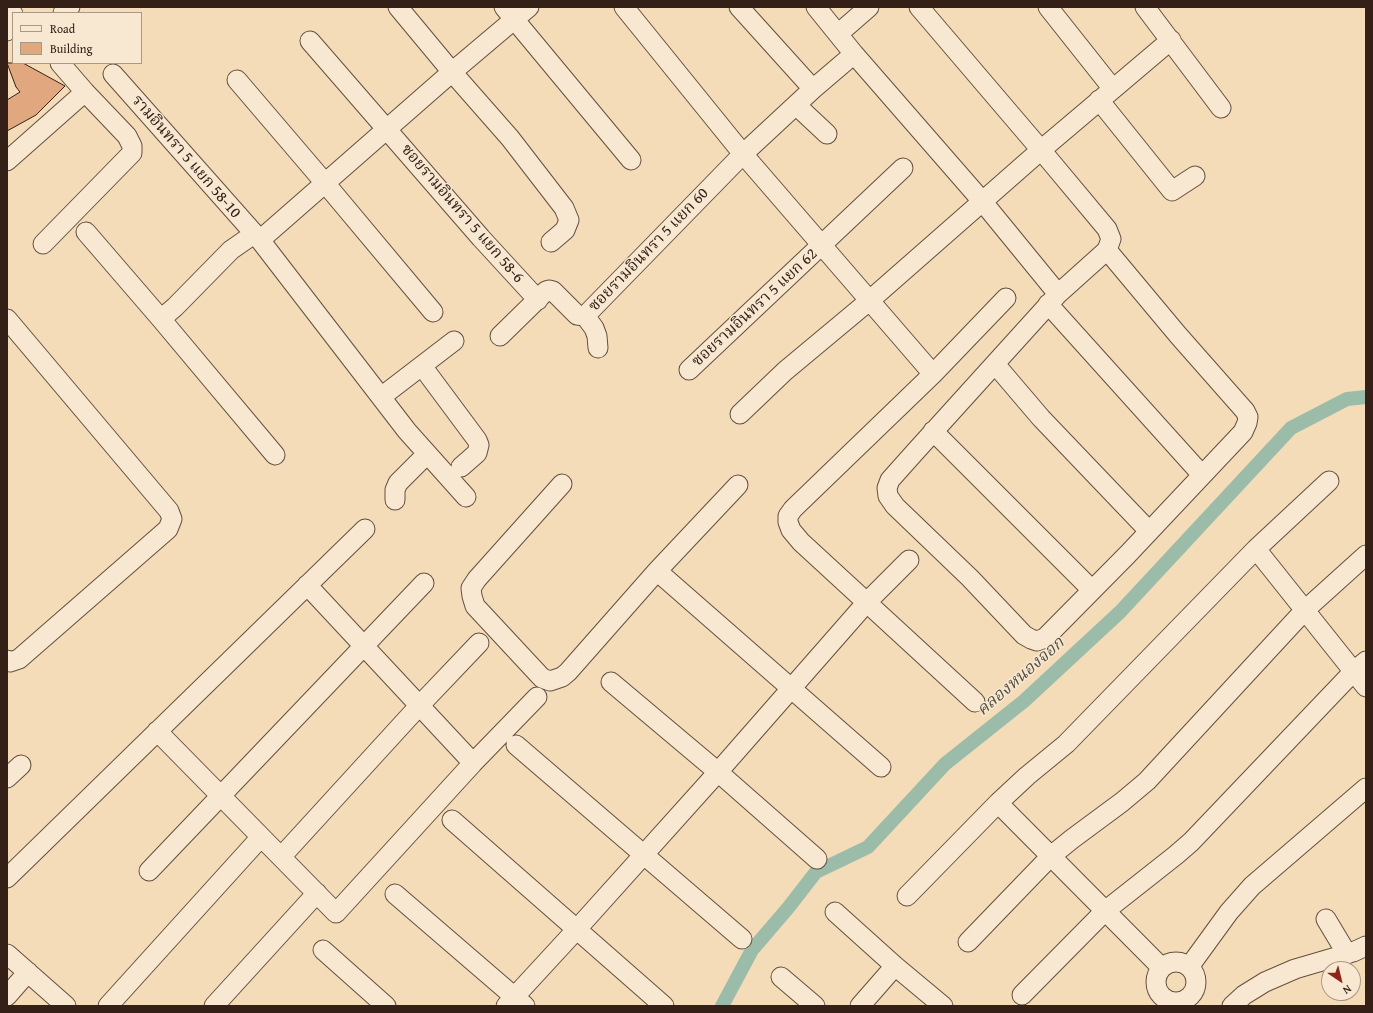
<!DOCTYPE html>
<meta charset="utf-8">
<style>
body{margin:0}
#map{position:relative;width:1373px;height:1013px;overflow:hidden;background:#f4dcb8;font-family:"Gentium Book Plus",serif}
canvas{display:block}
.frame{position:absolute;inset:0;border:8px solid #342017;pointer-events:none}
.legend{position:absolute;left:12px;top:12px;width:130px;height:52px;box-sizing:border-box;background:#f8e8d1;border:1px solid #aa9887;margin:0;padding:5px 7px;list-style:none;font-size:12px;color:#342017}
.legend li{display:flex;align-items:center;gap:8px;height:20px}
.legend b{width:20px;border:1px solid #aa9887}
.north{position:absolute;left:1321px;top:961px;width:40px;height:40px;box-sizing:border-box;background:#f8e8d1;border:1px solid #aa9887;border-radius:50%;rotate:145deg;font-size:11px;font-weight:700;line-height:16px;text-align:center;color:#342017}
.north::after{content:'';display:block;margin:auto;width:14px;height:18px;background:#8f2418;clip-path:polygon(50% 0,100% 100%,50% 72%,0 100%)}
</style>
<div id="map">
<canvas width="1373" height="1013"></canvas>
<div class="frame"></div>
<ul class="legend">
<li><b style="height:5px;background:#f8e8d1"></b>Road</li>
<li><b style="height:11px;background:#e1a77f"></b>Building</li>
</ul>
<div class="north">N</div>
</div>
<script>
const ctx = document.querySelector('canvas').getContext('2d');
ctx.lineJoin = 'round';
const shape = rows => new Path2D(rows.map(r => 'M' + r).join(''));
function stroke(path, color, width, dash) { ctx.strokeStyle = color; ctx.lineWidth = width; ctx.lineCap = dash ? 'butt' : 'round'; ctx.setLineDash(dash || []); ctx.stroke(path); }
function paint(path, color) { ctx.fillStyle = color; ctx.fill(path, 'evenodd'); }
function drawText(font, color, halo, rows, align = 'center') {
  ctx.font = font + ' "Gentium Book Plus","Noto Serif Thai",serif'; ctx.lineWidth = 3; ctx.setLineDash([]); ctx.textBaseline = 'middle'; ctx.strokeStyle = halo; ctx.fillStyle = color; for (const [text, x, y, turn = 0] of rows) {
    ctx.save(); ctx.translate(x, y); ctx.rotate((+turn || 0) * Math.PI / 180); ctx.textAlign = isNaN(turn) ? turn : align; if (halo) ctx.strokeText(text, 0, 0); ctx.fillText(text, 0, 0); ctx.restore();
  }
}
stroke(shape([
 [722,1006,752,950,788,908,816,872,868,847,945,764,1024,701,1120,612,1291,428,1347,399,1366,397]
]), '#9cbcaa', 14);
const building = shape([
 [7,63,23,63,65,86,36,115,7,131,7,100,20,92,16,87,7,63]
]);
paint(building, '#e1a77f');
stroke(building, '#342017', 1);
const minor = shape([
 [7,7,13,14],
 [398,7,452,72,510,138,564,208,569,220,565,230,551,242],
 [504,7,631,160],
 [624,7,743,154,933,374],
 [739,7,813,89],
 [816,7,854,54,982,201,1058,294,1107,250,1178,335,1245,411,1248,417,1247,423,1243,432,1128,554,1045,638,1037,641,1031,639,1024,635,970,578,895,506,888,496,887,488,890,480,915,452,1058,294],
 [919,7,1041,150,1107,229,1111,239,1107,250],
 [1048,7,1113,89],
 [1145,7,1221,108],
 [63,13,70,7],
 [7,31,13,26],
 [838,34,869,7],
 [310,41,481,238,538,300],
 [113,74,260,240,407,431,466,497],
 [237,80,325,183,433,312],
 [1099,100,1172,191,1195,176],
 [796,105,827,134],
 [7,161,85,92],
 [86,232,161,319,275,455],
 [260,240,452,72,529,7],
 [43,244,132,153,132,146,127,136,85,92,60,63],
 [1048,304,1202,475],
 [585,316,594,328,597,336,598,348],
 [7,319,169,511,172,519,168,529,19,659,10,662,7,660],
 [161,319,175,307,231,250,254,234],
 [500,336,546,291,549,290,553,291,577,315,585,316,743,154,813,89,854,54],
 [995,364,1041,418,1149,531],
 [422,366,477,440,479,445,477,453,461,467],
 [689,370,903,168],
 [381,397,454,341],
 [740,414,785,371,869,301,1041,150,1171,40],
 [933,431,1092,590],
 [562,484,477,579,471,588,472,596,475,606,542,678,550,681,562,677,568,672,657,571,738,485],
 [395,500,395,490,398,483,427,454],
 [1256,549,1366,687],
 [657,571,881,767],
 [307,585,473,763],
 [611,682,718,772,817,859],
 [975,702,801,542,791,530,788,522,788,516,793,509,933,374,1006,298],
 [157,731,336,913,473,763,537,697],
 [516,745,742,939],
 [7,778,21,765],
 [998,803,1156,962,1161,969],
 [452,820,664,1006],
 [281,857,419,706,479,643],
 [149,871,424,583],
 [7,878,365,529],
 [395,894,525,1006],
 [907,896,998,803,1027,776,1066,744,1256,549,1329,481],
 [835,912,895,966,943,1006],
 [1326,919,1347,954],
 [968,942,1051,856,1072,839,1122,802,1147,781,1305,610,1366,555],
 [323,950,386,1006],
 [7,954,66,1006],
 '1156 982a20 20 0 1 1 40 0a20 20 0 1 1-40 0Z',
 [1189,967,1229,912,1252,886,1366,788],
 [781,977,815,1006],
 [1022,995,1105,911,1176,855,1191,842,1354,671,1366,661],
 [7,996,28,972],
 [108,1006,261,837],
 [214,1006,317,893],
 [506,1006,577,929,718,772,867,602,909,560],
 [860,1006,895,966],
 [1232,1006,1244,995,1265,982,1295,969,1353,952,1366,946]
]);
stroke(minor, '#644f3f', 21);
stroke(minor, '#f8e8d1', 19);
drawText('16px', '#342017', '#f8e8d1', [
 ["รามอินทรา 5 แยก 58-10",186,157,49],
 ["ซอยรามอินทรา 5 แยก 58-6",462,214,49],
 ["ซอยรามอินทรา 5 แยก 60",649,250,-46],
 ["ซอยรามอินทรา 5 แยก 62",755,308,-43]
]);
drawText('italic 17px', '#534f43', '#f8e8d1', [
 ["คลองหนองจอก",1021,677,-41]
]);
</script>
